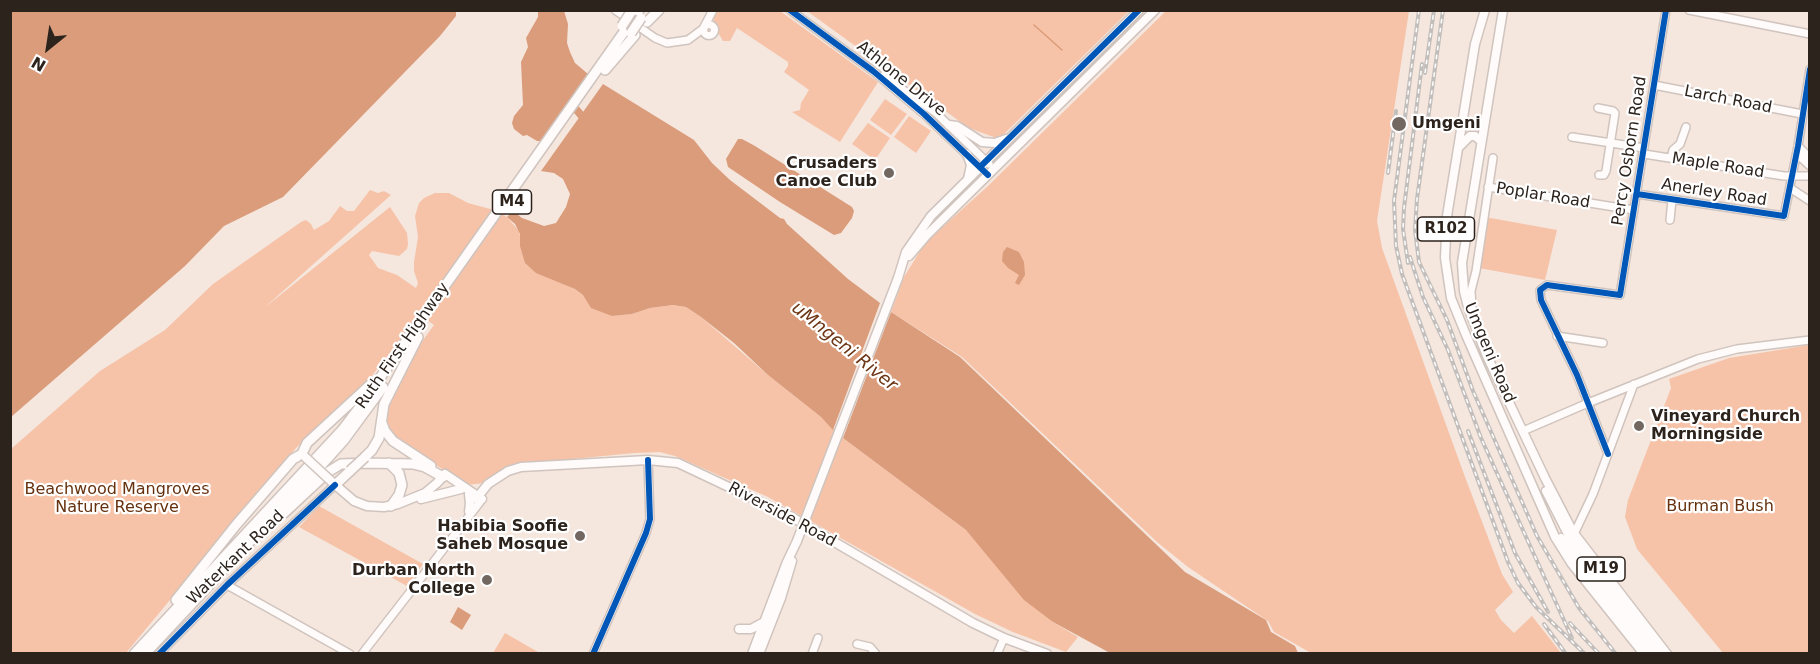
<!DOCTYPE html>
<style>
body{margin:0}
#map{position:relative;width:1820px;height:664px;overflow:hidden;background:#f5e6de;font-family:"DejaVu Sans",sans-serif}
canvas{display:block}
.frame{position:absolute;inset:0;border:12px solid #2d231d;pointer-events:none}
.north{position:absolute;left:18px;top:18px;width:60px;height:60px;-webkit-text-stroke:4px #fff;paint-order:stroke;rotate:210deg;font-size:16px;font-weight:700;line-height:24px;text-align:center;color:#2d231d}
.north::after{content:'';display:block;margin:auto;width:21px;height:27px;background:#2d231d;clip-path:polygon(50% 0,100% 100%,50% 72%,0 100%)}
</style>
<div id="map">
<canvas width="1820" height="664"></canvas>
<div class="frame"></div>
<div class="north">N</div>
</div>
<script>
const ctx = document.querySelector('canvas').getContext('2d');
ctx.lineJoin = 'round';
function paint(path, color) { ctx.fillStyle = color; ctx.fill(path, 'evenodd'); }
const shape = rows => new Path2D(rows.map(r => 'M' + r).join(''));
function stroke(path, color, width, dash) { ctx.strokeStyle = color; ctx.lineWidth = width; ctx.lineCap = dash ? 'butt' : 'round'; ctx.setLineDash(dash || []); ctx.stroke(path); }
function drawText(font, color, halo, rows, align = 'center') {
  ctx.font = font + ' "DejaVu Sans",sans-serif'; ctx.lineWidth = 4.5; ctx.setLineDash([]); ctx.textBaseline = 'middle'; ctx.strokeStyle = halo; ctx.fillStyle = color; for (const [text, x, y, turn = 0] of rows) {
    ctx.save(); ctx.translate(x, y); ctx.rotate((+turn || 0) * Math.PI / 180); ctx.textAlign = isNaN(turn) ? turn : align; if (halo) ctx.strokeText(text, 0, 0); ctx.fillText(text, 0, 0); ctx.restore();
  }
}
paint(shape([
 [718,11,780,11,878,82,840,142,792,112,800,110,801,103,809,90,784,72,788,66,788,62,737,28,730,41,723,41,714,26,714,18],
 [807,11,1129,11,999,139,969,128],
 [1166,11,1409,11,1377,221,1382,248,1465,477,1502,574,1513,592,1495,610,1501,620,1514,633,1532,616,1561,653,1311,653,1274,632,1268,621,1188,567,1157,542,962,357,891,312,904,277,925,243,988,186],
 [885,99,907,114,891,135,870,120],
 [909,116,931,131,916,153,894,137],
 [868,123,890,138,875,160,852,144],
 [370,190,378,193,384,191,391,195,264,308,390,207,407,233,408,244,407,249,399,256,372,251,369,255,378,268,397,275,416,288,418,283,414,271,414,262,418,237,415,216,419,203,424,198,435,193,449,193,468,203,494,210,507,217,519,231,525,263,575,289,612,316,632,314,650,308,673,305,686,307,701,317,768,375,821,417,843,438,966,530,1053,622,1078,637,1066,652,1013,632,975,614,768,497,675,456,660,452,634,453,522,464,485,483,466,485,393,436,386,420,387,409,421,343,434,325,420,315,367,382,296,448,126,653,11,654,11,449,100,371,165,330,213,284,301,222,306,220,311,224,314,230,329,221,340,206,347,211,354,211],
 [1485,217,1557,230,1545,280,1479,268],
 [1809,345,1809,653,1723,653,1637,549,1625,517,1628,500,1671,388,1669,379,1729,358],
 [319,506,423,564,407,586,299,527],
 [505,633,538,652,537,653,493,653]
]), '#f6c3a8');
paint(shape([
 [11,10,456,10,456,16,440,36,283,197,224,226,185,266,11,417],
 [538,11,564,11,568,24,567,43,570,52,575,63,588,74,541,141,537,141,527,135,523,136,514,129,512,123,514,116,523,105,521,62,528,47,526,38,538,17],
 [603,84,694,140,712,163,730,180,780,218,784,219,787,224,848,279,880,303,833,430,821,417,768,375,734,343,701,317,686,307,673,305,650,308,632,314,612,316,591,308,583,295,575,289,536,273,525,263,520,246,520,234,515,224,507,217,513,211,522,218,544,226,556,223,566,207,570,194,563,179,554,173,541,171],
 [738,139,742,139,755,146,852,207,854,211,852,218,841,233,834,235,780,202,728,167,726,159],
 [1007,247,1019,252,1024,262,1025,275,1019,285,1015,283,1019,275,1008,268,1002,261,1003,252],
 [891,312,960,357,1185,572,1266,620,1271,632,1295,646,1298,653,1110,653,1053,622,1024,600,966,530,843,438],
 [458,607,471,615,462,630,450,622]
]), '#da9c7a');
stroke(shape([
 [1034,25,1062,50]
]), '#da9c7a', 1.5);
stroke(shape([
 [568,100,587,122]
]), '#da9c7a', 8);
const minor = shape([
 [615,10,655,38,667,43,688,40,704,28],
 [790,10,873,71,924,114,988,175],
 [1689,10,1810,34],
 '703.5 30a5.5 5.5 0 1 1 11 0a5.5 5.5 0 1 1-11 0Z',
 [704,27,713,10],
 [883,76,935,112,989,164],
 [1654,85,1802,114],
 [1598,108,1613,111,1615,113,1606,171,1604,175,1599,175],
 [1572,137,1644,148],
 [1798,146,1810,158],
 [1644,154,1784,176,1810,176],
 [1797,154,1810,166],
 [1671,158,1673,150,1680,144,1686,127],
 [1488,187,1634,210],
 [1790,188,1810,201],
 [1637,194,1784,216,1798,146,1810,69],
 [1670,220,1672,200],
 [1472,307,1471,291,1476,271,1493,158],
 [1557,336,1603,343],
 [1523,431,1588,403,1698,359,1737,349,1810,340],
 [1608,454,1577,375,1541,300,1540,290,1547,285,1620,295,1666,10],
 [1574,534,1593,494,1634,384],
 [227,585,350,654],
 [857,644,870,647,876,654],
 [159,654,227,585,335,485],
 [362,654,480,502],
 [593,654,646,533,650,519,648,460],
 [812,654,818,638],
 [997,654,1004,638]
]);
const major = shape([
 [1485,10,1475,44,1447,216,1445,258,1451,298,1466,335,1555,537,1572,564,1644,654],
 [1503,10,1462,263,1464,291,1468,307,1487,356,1545,478,1573,532,1667,654],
 [949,125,957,126,982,142,995,143,1006,139],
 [1459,147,1470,136,1475,136,1481,141],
 [967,154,971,165,968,179],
 [909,256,927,235,1155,10],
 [898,278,906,252,931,216,1139,10],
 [332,482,354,501,367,506,384,507,398,504,425,493,437,483,445,474,482,499],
 [1546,491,1573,544,1659,654],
 [469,494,470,504,469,511],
 [421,499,461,489],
 [476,499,488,484,508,471,521,467,648,460,678,463,790,516,973,623,1004,638,1047,654],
 [1561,538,1591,579,1652,654],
 [739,629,751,629,764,622],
 [752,654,787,562,797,541],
 [759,654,781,598,792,561]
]);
const highway = shape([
 [637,14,639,10],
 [647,22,659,10],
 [605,70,635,35],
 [382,423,385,431,393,441,431,466],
 [365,457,372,450,379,438,384,404,418,337],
 [389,463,399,473,402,485,399,495,391,506],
 [335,485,350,471],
 [284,513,328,472,341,464,366,463,413,464,425,467,443,477],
 [176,600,236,525,293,459,302,454,307,443,371,384],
 [134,654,343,429,356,412,626,29],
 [145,654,328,458,344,440,383,387]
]);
stroke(minor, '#d0c4be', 10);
stroke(major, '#d0c4be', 11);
stroke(highway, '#d0c4be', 12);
stroke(minor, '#fefbfa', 7);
stroke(major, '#fefbfa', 8);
stroke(highway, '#fefbfa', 9);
const rail = shape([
 [1419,10,1394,201,1396,246,1402,274,1508,562,1518,583,1536,607,1585,654],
 [1443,10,1417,199,1415,230,1419,262,1447,320,1473,391,1537,536,1579,608,1616,654],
 [1425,73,1434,10],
 [1388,173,1396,111],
 [1410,257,1423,297,1448,350,1481,438,1572,638],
 [1408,263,1403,229,1404,208,1422,64],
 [1468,431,1515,553,1548,612],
 [1570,623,1599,654],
 [1544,624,1566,654]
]);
stroke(rail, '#c2bebc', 4);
stroke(rail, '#fff', 1.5, [4.5]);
const majorBridge = shape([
 [304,456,331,481],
 [797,541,898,278]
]);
const highwayBridge = shape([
 [622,26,631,12],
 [631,33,641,18],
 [350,471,365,457]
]);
stroke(majorBridge, '#d0c4be', 11, []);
stroke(highwayBridge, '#d0c4be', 12, []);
stroke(majorBridge, '#fefbfa', 8);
stroke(highwayBridge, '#fefbfa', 9);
stroke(shape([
 [790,10,873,71,924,114,988,175],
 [980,167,1139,10],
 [1637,194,1784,216,1798,146,1810,69],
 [1608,454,1577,375,1541,300,1540,290,1547,285,1620,295,1666,10],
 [159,654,227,585,335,485],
 [593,654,646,533,650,519,648,460]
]), '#0057b8', 6);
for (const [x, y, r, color] of [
 [1399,124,8,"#736761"],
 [889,173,6,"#736761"],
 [1639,426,6,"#736761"],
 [580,536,6,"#736761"],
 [487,580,6,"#736761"]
]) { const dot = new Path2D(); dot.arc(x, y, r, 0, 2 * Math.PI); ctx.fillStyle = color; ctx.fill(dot); stroke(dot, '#fff', 2); }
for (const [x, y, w] of [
 [512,202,39],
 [1446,229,57],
 [1601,569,48]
]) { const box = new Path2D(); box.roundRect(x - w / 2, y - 12, w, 24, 4.5); ctx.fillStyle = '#fff'; ctx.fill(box); stroke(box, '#2d231d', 1.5); }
drawText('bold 15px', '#2d231d', null, [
 ["M4",512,202],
 ["R102",1446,229],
 ["M19",1601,569]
]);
drawText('16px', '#2d231d', '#fff', [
 ["Athlone Drive",901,79,39],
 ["Larch Road",1728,100,11],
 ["Percy Osborn Road",1630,151,-81],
 ["Maple Road",1718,166,9],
 ["Anerley Road",1714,193,9],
 ["Poplar Road",1543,196,9],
 ["Ruth First Highway",403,346,-55],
 ["Umgeni Road",1489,353,67],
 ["Riverside Road",782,515,28],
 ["Waterkant Road",236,558,-44]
]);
drawText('bold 16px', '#2d231d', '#fff', [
 ["Umgeni",1412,124,"left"],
 ["Crusaders",877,164],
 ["Canoe Club",877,182],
 ["Vineyard Church",1651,417,"left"],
 ["Morningside",1651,435,"left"],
 ["Habibia Soofie",568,527],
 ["Saheb Mosque",568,545],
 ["Durban North",475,571],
 ["College",475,589]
], 'right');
drawText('16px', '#66310e', '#fff', [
 ["Beachwood Mangroves",117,490],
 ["Nature Reserve",117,508],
 ["Burman Bush",1720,507]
]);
drawText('italic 18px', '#6d3615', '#fff', [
 ["uMngeni River",844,347,39]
]);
</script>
